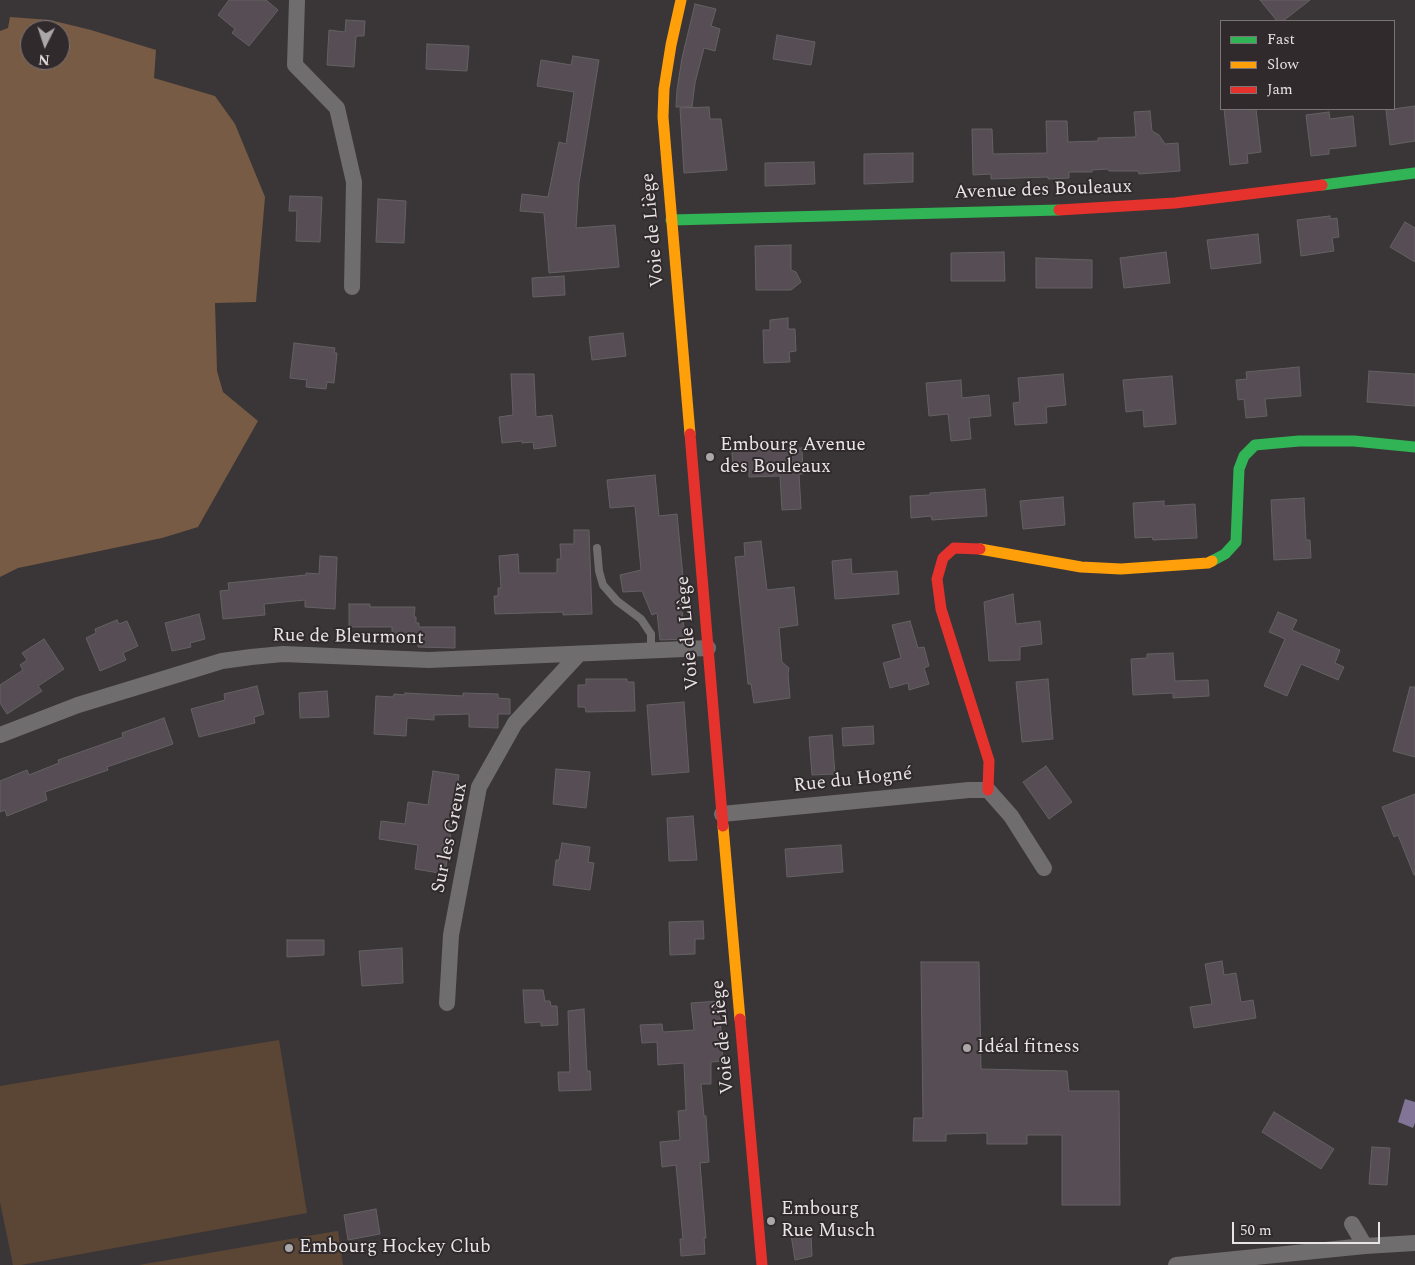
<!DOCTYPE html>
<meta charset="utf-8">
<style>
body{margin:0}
#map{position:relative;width:1415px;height:1265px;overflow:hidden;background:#3a3637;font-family:Spectral,serif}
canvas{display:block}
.legend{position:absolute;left:1220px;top:20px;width:175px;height:90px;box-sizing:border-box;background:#312a2c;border:1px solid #7a7476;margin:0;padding:6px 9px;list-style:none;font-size:15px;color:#e8e3e4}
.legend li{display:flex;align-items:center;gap:10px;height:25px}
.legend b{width:25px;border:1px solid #7a7476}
.north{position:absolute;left:20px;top:20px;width:50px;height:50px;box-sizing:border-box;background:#312a2c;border:1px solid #7a7476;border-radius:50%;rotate:184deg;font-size:14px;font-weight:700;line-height:20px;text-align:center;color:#e8e3e4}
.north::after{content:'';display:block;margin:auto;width:18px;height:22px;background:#aba6a7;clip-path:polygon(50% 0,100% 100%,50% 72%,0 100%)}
.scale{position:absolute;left:1232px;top:1222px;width:148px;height:22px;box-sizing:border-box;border:2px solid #e8e3e4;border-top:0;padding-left:6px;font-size:15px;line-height:18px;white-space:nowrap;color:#e8e3e4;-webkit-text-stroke:4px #312a2c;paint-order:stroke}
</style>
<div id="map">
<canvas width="1415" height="1265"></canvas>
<ul class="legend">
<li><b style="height:6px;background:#30b455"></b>Fast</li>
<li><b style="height:6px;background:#ff9f0a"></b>Slow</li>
<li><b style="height:6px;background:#e5322d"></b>Jam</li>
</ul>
<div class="north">N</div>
<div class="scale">50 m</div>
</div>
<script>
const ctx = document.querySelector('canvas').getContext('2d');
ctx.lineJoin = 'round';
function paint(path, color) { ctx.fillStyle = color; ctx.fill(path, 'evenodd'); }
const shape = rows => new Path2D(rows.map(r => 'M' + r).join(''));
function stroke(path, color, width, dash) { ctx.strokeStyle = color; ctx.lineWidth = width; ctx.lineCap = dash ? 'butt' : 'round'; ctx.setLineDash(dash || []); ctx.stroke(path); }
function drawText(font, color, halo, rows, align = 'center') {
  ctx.font = font + ' Spectral,serif'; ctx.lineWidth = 4; ctx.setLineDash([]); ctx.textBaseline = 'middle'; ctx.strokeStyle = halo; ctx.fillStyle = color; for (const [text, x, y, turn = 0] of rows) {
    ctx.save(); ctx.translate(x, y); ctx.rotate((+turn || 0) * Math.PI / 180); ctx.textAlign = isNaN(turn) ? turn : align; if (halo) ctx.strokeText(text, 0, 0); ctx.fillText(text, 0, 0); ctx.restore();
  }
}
paint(shape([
 [279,1040,307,1213,21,1265,13,1265,0,1202,0,1086],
 [338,1231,343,1265,139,1265,337,1231]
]), '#5b4635');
paint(shape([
 [10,17,50,20,91,30,156,50,154,78,215,96,235,124,265,197,256,302,215,303,217,371,223,392,258,421,198,527,162,538,18,568,0,577,0,31,8,28],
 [30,30,60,30,60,60,30,60]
]), '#775b44');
paint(shape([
 [1405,1099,1415,1102,1415,1123,1413,1128,1398,1122]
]), '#817496');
const building = shape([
 [229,0,266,0,278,10,249,46,232,33,235,29,218,15,229,0],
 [1260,0,1310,0,1283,21,1277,21,1260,0],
 [695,4,716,9,711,26,720,29,715,51,704,48,695,83,692,107,676,107,677,90,682,58,695,4],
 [346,20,365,21,364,36,356,36,354,67,327,65,329,30,345,32,346,20],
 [777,35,815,42,811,65,773,59,777,35],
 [427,44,469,46,467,71,426,69,427,44],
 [573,56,599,60,579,183,576,228,615,225,619,267,549,273,544,213,520,211,522,194,548,197,559,142,566,144,574,92,537,86,541,60,571,65,573,56],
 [1415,106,1415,141,1390,145,1386,110,1415,106],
 [709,107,710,119,721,119,727,170,684,173,680,108,709,107],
 [1224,109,1256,109,1261,152,1247,154,1248,163,1230,165,1224,109],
 [1150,111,1152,131,1159,135,1165,144,1178,143,1180,171,1139,174,1138,171,1109,171,1108,169,1092,170,1092,172,1069,172,1069,178,1048,179,1048,177,991,179,991,174,973,175,972,129,992,129,993,154,1047,153,1046,121,1067,121,1068,142,1098,141,1098,138,1136,137,1134,112,1150,111],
 [1329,112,1330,119,1353,116,1356,146,1329,149,1329,154,1311,156,1306,115,1329,112],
 [913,153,913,182,864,184,864,154,913,153],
 [814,162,815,184,765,186,765,163,814,162],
 [290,196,322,197,320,242,296,241,297,211,289,211,290,196],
 [378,199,406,201,404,243,376,242,378,199],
 [1330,216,1330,219,1337,218,1339,237,1332,238,1334,251,1301,256,1297,220,1330,216],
 [1405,222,1415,228,1415,262,1390,247,1405,222],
 [1258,234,1261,263,1211,269,1207,240,1258,234],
 [791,245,791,270,796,272,801,282,791,290,756,290,755,246,791,245],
 [1004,252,1005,281,951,281,951,253,1004,252],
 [1166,252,1170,283,1124,288,1120,258,1166,252],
 [1036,258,1092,260,1092,288,1036,288,1036,258],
 [564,276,565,295,533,297,532,278,564,276],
 [788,318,788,329,795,329,796,351,789,352,790,362,764,363,763,330,770,330,770,320,788,318],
 [623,333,626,356,592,360,589,337,623,333],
 [294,343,335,348,334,353,337,353,334,383,327,382,326,389,306,387,307,380,290,378,294,343],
 [1299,367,1301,396,1265,399,1267,416,1246,418,1244,399,1238,400,1236,380,1247,379,1246,372,1299,367],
 [1369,371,1415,374,1415,406,1367,402,1369,371],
 [511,374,534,374,536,417,552,415,556,446,534,449,533,442,522,443,522,441,502,443,499,417,513,415,511,374],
 [1063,374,1066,405,1046,407,1047,423,1015,425,1013,403,1020,402,1018,378,1063,374],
 [1172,376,1176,424,1144,427,1143,410,1126,412,1123,380,1172,376],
 [961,380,962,398,989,395,991,416,969,418,971,439,951,441,948,414,929,416,926,383,961,380],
 [802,448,803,474,799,474,801,509,782,510,780,476,749,477,749,469,733,470,732,451,802,448],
 [655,475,659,516,677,514,686,609,682,610,685,639,660,640,657,613,652,615,642,591,623,592,620,575,641,570,635,506,610,508,607,480,655,475],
 [985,489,987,516,932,520,931,516,911,518,910,496,930,495,930,493,985,489],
 [1063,497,1065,525,1023,529,1020,501,1063,497],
 [1304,498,1306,540,1310,540,1311,558,1274,560,1271,500,1304,498],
 [1164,501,1164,506,1195,504,1197,538,1153,540,1152,537,1135,538,1133,503,1164,501],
 [574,530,589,530,592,614,563,615,563,612,495,614,494,596,498,596,498,588,501,588,499,556,518,554,519,573,557,573,557,559,561,559,560,544,574,544,574,530],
 [761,541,767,590,794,587,798,625,779,628,782,662,789,668,788,674,790,698,754,703,751,684,748,684,735,557,745,556,744,543,761,541],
 [320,556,337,557,335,609,305,607,305,600,264,604,265,615,223,619,220,591,229,590,228,583,306,575,306,573,319,574,320,556],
 [851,559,852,574,897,571,899,594,835,599,832,561,851,559],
 [1013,594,1016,624,1040,621,1042,644,1020,647,1020,660,989,661,984,602,1013,594],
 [349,604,370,604,370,607,415,607,414,617,416,617,416,623,419,623,419,627,455,627,455,648,418,647,418,642,392,642,392,627,349,627,349,604],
 [1278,612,1297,620,1292,630,1340,650,1335,663,1344,667,1338,680,1301,664,1287,696,1264,686,1285,639,1269,632,1278,612],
 [199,614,205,639,190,643,191,647,172,651,165,623,199,614],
 [117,620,119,624,127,621,138,646,123,653,126,660,100,671,86,638,96,633,95,629,117,620],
 [910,621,918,648,924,647,929,666,924,668,929,684,909,690,908,683,890,688,883,663,901,658,892,625,910,621],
 [44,639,64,669,38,686,42,691,7,714,0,703,0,685,23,670,20,665,27,660,22,653,44,639],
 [1173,653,1175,681,1208,680,1209,696,1173,698,1173,693,1133,695,1131,659,1147,658,1147,654,1173,653],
 [586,679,627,679,627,682,634,682,635,711,586,712,585,707,578,707,578,685,586,685,586,679],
 [1048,679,1053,739,1022,742,1016,682,1048,679],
 [257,686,264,714,254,717,255,723,199,737,191,709,225,700,224,694,257,686],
 [1410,687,1415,687,1415,757,1393,751,1410,687],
 [327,691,329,717,300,718,299,693,327,691],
 [405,693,463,696,463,693,498,694,498,698,510,699,510,714,498,714,498,728,469,727,469,714,434,715,434,720,407,718,406,736,374,734,376,696,393,697,394,694,405,695,405,693],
 [684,702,689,772,652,775,647,705,684,702],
 [164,718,173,744,107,767,108,770,45,792,47,800,7,816,5,810,0,812,0,781,27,770,29,775,59,763,58,760,123,737,122,733,164,718],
 [873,726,874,744,843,746,842,728,873,726],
 [832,735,835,774,812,775,809,737,832,735],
 [1046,766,1072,802,1049,819,1023,782,1046,766],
 [556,769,590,772,586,808,553,804,556,769],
 [433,771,459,775,445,874,415,869,418,845,379,839,381,821,405,824,408,802,428,805,433,771],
 [1415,794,1415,875,1414,875,1398,835,1394,837,1382,807,1415,794],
 [693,816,697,860,669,861,667,818,693,816],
 [562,843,590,847,588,862,594,863,590,890,553,885,556,860,559,860,562,843],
 [841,845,843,872,787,877,785,849,841,845],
 [703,921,704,939,695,939,695,954,670,955,669,922,703,921],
 [287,940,324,940,324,955,287,957,287,940],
 [402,948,403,983,362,986,359,951,402,948],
 [1222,961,1224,975,1236,973,1241,1002,1253,1000,1256,1018,1194,1028,1190,1007,1212,1004,1205,964,1222,961],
 [921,962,979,962,981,1069,1067,1071,1069,1091,1119,1091,1120,1205,1062,1205,1062,1135,1027,1135,1027,1144,987,1144,987,1133,946,1134,946,1141,913,1141,914,1118,923,1118,921,962],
 [523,990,543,990,545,1001,550,1001,551,1006,557,1006,558,1025,541,1026,541,1022,525,1023,523,990],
 [719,1001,723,1061,711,1062,711,1084,701,1084,704,1116,706,1116,709,1162,700,1163,706,1238,704,1238,705,1254,681,1256,680,1239,683,1239,676,1165,662,1167,660,1142,680,1140,678,1111,686,1110,684,1063,658,1065,657,1042,642,1043,640,1025,662,1024,663,1032,694,1030,691,1003,719,1001],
 [584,1009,587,1071,590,1071,591,1090,559,1091,558,1072,570,1072,568,1011,584,1009],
 [1274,1112,1334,1149,1321,1169,1262,1132,1274,1112],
 [1372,1147,1390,1148,1387,1185,1369,1184,1372,1147],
 [376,1209,380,1234,348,1240,344,1215,376,1209],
 [811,1234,812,1256,795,1260,791,1235,811,1234]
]);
paint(building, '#564e54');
stroke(building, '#646162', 1);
stroke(shape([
 [597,548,599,571,603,585,617,601,641,619,651,634,651,650]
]), '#706d6e', 8);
stroke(shape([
 [297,0,295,65,337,108,354,182,352,287],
 [0,735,78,705,222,661,251,657,283,654,429,660,708,648],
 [722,814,969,790,988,790,1011,816,1044,868],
 [447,1003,451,935,479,787,515,723,579,654],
 [1352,1224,1365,1246],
 [1176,1265,1365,1246,1415,1243]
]), '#706d6e', 16);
stroke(shape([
 [1322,185,1415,173],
 [671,220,1059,210],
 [1212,561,1225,554,1236,542,1239,469,1244,456,1255,445,1299,441,1354,441,1415,447]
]), '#30b455', 11);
stroke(shape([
 [681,0,671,45,664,89,663,117,690,434],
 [980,549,1081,567,1121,569,1208,563,1212,561],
 [723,826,740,1019]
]), '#ff9f0a', 11);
stroke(shape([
 [1059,210,1175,203,1322,185],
 [690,434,723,826],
 [980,549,954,548,943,558,937,579,941,609,989,761,988,790],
 [740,1019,762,1265]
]), '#e5322d', 11);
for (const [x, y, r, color] of [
 [710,457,5,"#aba6a7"],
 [967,1048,5,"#aba6a7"],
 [771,1221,5,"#aba6a7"],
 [289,1248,5,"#aba6a7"]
]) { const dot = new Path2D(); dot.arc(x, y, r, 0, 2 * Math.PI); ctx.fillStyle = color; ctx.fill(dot); stroke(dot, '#312a2c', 2); }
drawText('19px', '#e8e3e4', '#312a2c', [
 ["Avenue des Bouleaux",1043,191,-2],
 ["Voie de Liège",654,230,-95],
 ["Voie de Liège",689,633,-95],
 ["Rue de Bleurmont",348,638,1],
 ["Rue du Hogné",853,781,-6],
 ["Sur les Greux",451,838,-78],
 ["Voie de Liège",724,1037,-95]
]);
drawText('19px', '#e8e3e4', '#312a2c', [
 ["Embourg Avenue",720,446],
 ["des Bouleaux",720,468],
 ["Idéal fitness",977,1048],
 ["Embourg",781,1210],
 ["Rue Musch",781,1232],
 ["Embourg Hockey Club",299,1248]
], 'left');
</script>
